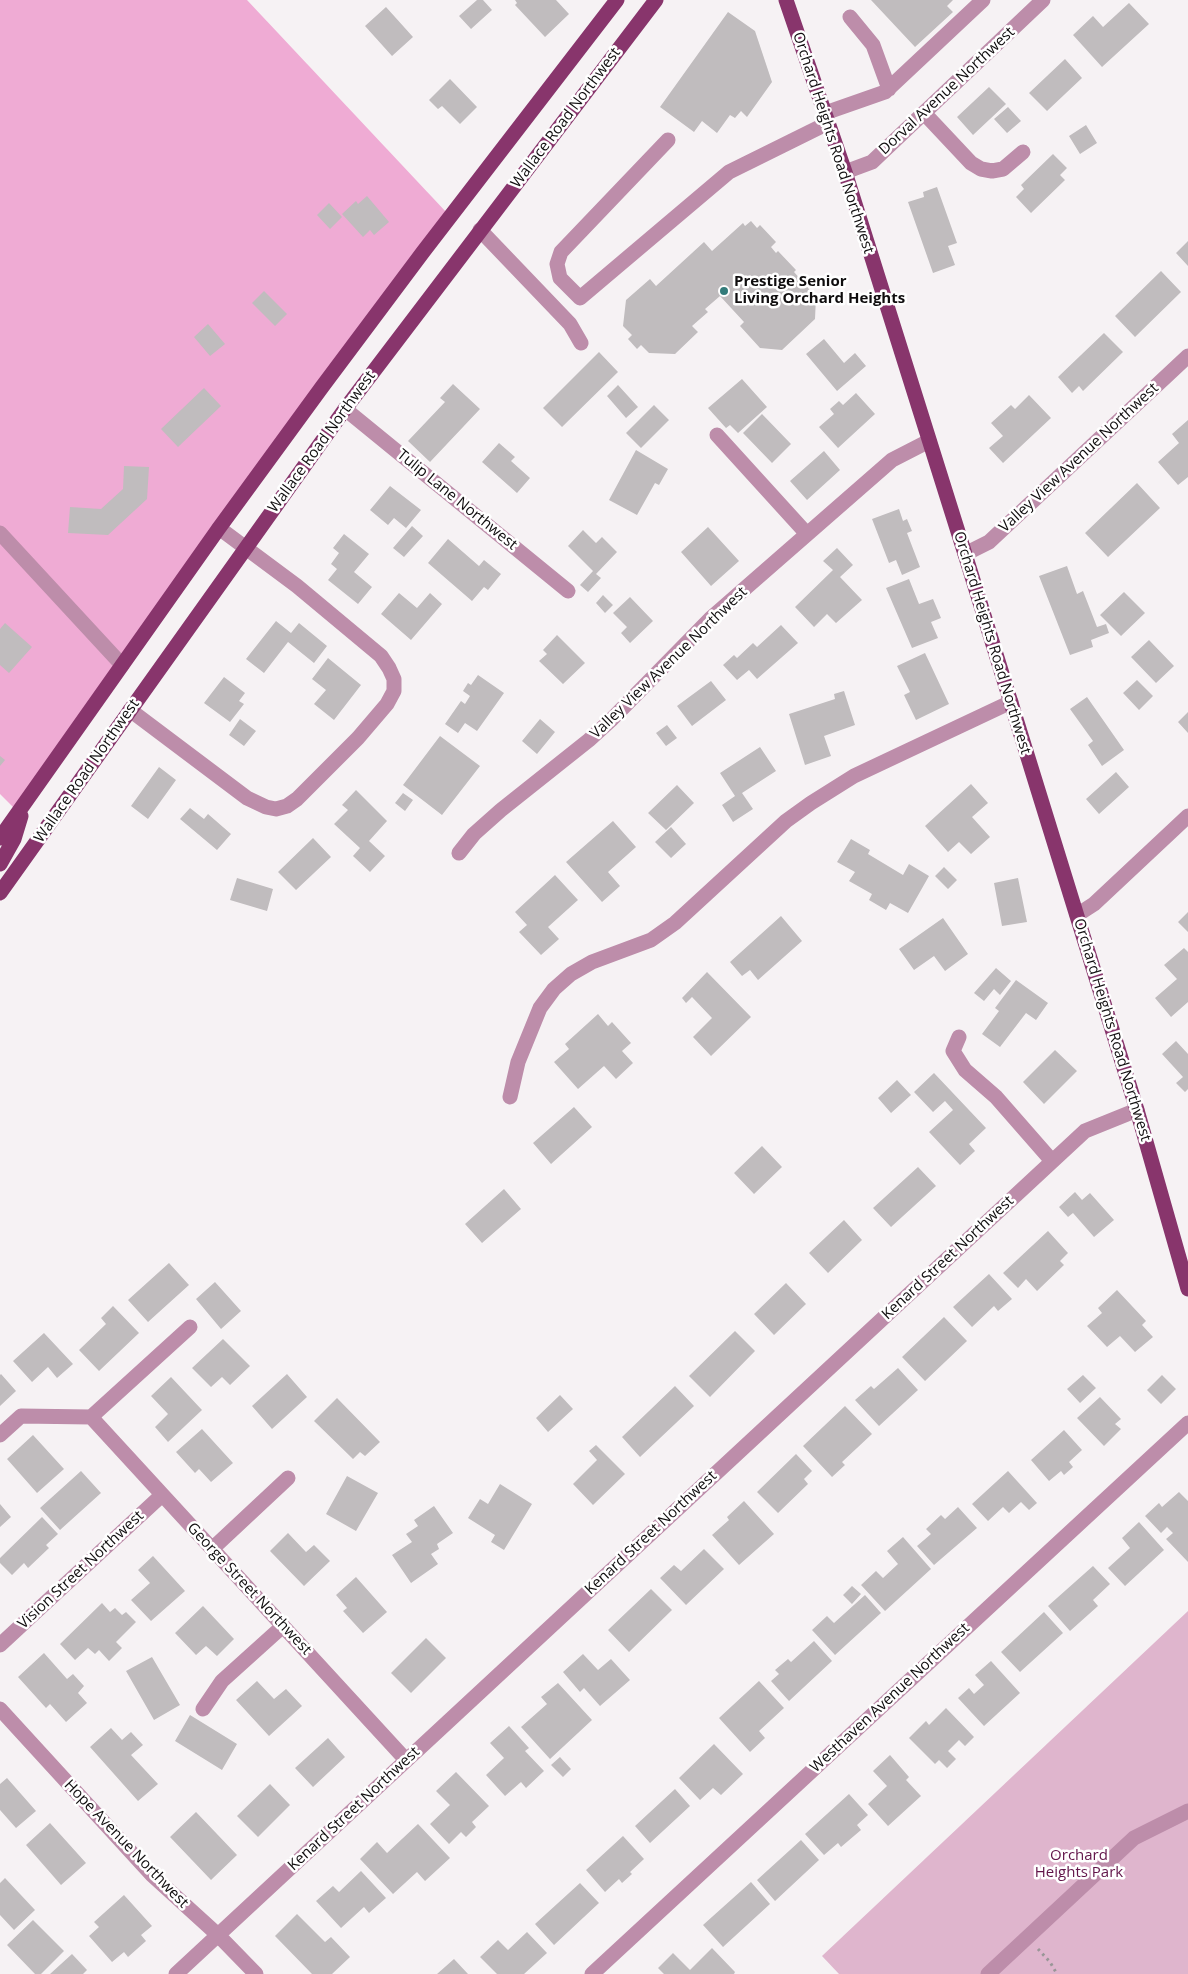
<!DOCTYPE html>
<style>
body{margin:0}
canvas{display:block;background:#f6f2f4}
</style>
<canvas width="1188" height="1974"></canvas>
<script>
const ctx = document.querySelector('canvas').getContext('2d');
ctx.lineJoin = 'round';
function paint(path, color) { ctx.fillStyle = color; ctx.fill(path, 'evenodd'); }
const shape = rows => new Path2D(rows.map(r => 'M' + r).join(''));
function stroke(path, color, width, dash) { ctx.strokeStyle = color; ctx.lineWidth = width; ctx.lineCap = dash ? 'butt' : 'round'; ctx.setLineDash(dash || []); ctx.stroke(path); }
function drawText(font, color, halo, rows, align = 'center') {
  ctx.font = font + ' "Open Sans",sans-serif'; ctx.lineWidth = 5; ctx.setLineDash([]); ctx.textBaseline = 'middle'; ctx.strokeStyle = halo; ctx.fillStyle = color; for (const [text, x, y, turn = 0] of rows) {
    ctx.save(); ctx.translate(x, y); ctx.rotate((+turn || 0) * Math.PI / 180); ctx.textAlign = isNaN(turn) ? turn : align; if (halo) ctx.strokeText(text, 0, 0); ctx.fillText(text, 0, 0); ctx.restore();
  }
}
paint(shape([
 [1188,1611,1188,1974,839,1974,822,1956]
]), '#dfb5cd');
paint(shape([
 [0,0,247,0,447,213,347,359,23,817,0,794]
]), '#efabd4');
paint(shape([
 [477,0,483,0,492,10,471,29,459,16],
 [515,0,556,0,569,14,545,37,515,5,517,3],
 [871,0,953,0,947,6,953,12,915,47],
 [1129,3,1149,24,1102,67,1073,35,1093,16,1103,27],
 [386,7,413,37,392,56,365,26],
 [728,12,755,31,772,82,747,117,741,111,735,118,730,115,717,133,702,121,694,132,660,107],
 [1065,59,1082,78,1047,111,1029,93],
 [450,79,477,107,460,124,442,106,438,109,429,100],
 [989,87,1006,104,973,135,957,117],
 [1008,107,1021,121,1007,133,994,119],
 [1086,125,1097,143,1080,154,1069,136],
 [1053,154,1067,168,1060,175,1065,180,1031,213,1016,197,1024,189,1021,185],
 [937,187,957,243,948,246,955,265,933,273,908,202,924,197,923,192],
 [367,196,389,222,374,235,370,230,363,237,342,214,356,201,358,204],
 [329,203,342,217,330,229,317,215],
 [751,221,757,228,760,225,776,242,771,247,776,253,778,251,796,270,794,272,816,297,815,319,782,350,760,348,740,326,744,322,720,296,705,309,708,312,692,326,698,332,675,354,649,353,641,345,637,349,628,339,632,335,623,326,626,300,650,279,656,286,704,242,712,251,743,223,745,226],
 [1188,241,1188,266,1176,253],
 [1161,271,1181,292,1135,337,1115,316],
 [264,291,287,314,275,326,252,303],
 [208,324,225,344,210,356,194,337],
 [1104,333,1123,352,1083,391,1079,386,1072,393,1058,377],
 [824,339,844,363,855,353,866,366,837,391,806,354],
 [599,352,618,372,562,427,543,408],
 [742,379,767,407,738,433,730,425,726,428,708,408],
 [453,384,480,409,430,462,408,441,445,402,440,398],
 [618,385,638,407,626,418,607,396],
 [204,388,221,406,178,447,161,429],
 [856,393,875,414,838,448,819,427,834,414,830,409,839,401,843,405],
 [1029,395,1051,418,1003,463,989,448,1003,436,991,423,1011,405,1015,409],
 [654,405,669,420,641,448,626,433],
 [762,414,791,444,772,463,743,433],
 [1188,420,1188,477,1178,485,1158,462,1179,443,1172,434],
 [499,443,515,457,511,461,530,478,517,493,482,462],
 [636,450,668,469,659,485,655,483,637,515,609,500],
 [824,451,840,470,807,500,790,481],
 [124,466,149,467,147,499,108,535,68,533,70,507,101,509,123,489],
 [1137,483,1160,508,1108,557,1085,533],
 [390,486,421,510,406,528,394,518,388,525,370,510],
 [899,509,903,521,907,519,912,531,907,533,920,567,902,575,896,560,889,563,872,519],
 [412,526,423,536,404,557,393,548],
 [708,527,739,561,711,586,681,552],
 [583,530,596,543,602,537,617,552,596,574,601,578,588,592,580,585,593,571,568,546],
 [344,534,369,554,354,572,372,587,358,604,328,580,337,569,331,564,339,553,333,548],
 [448,539,479,566,484,560,501,574,488,590,484,587,472,601,428,563],
 [837,548,853,565,840,577,862,600,836,623,827,614,814,627,795,607,833,570,823,561],
 [1067,566,1077,594,1083,591,1097,627,1106,624,1109,633,1091,640,1093,647,1070,655,1039,576],
 [909,579,919,604,933,599,941,618,931,622,938,638,912,648,886,588],
 [1124,592,1145,613,1121,636,1100,615],
 [399,593,417,608,430,593,442,604,411,640,381,614],
 [603,595,613,605,605,613,596,603],
 [630,597,653,621,630,643,621,633,627,627,613,613],
 [276,621,291,633,299,623,327,646,314,663,288,642,264,673,246,659],
 [5,623,32,647,9,673,0,665,0,629],
 [781,625,798,643,757,679,749,670,737,680,723,665,734,655,737,658,753,643,757,647],
 [557,635,585,663,563,684,539,661,547,654,543,650],
 [1149,640,1174,666,1156,683,1131,657],
 [925,653,949,704,916,720,904,695,910,692,897,666],
 [328,658,361,685,334,720,314,704,326,690,312,679],
 [478,675,504,693,477,731,465,723,458,733,445,724,461,701,465,704,470,696,463,691,468,683,471,685],
 [224,677,245,693,239,701,244,704,230,722,204,703],
 [1137,680,1153,696,1139,710,1123,693],
 [711,681,726,700,692,726,677,706],
 [844,691,855,725,824,736,831,756,805,765,789,714,835,699,834,694],
 [1087,697,1124,750,1102,766,1088,745,1093,741,1070,709],
 [1188,712,1188,733,1178,722],
 [240,719,256,731,244,746,229,735],
 [540,719,555,732,537,754,522,741],
 [667,725,677,738,666,746,656,733],
 [440,736,480,766,442,815,403,785],
 [760,747,776,771,742,793,753,809,733,822,722,805,735,796,720,773],
 [0,756,5,760,0,766],
 [159,767,176,780,148,819,131,806],
 [1116,772,1129,787,1099,814,1086,799],
 [971,784,988,803,972,817,990,837,971,854,959,842,948,852,925,826],
 [677,785,694,803,666,830,648,813],
 [356,790,387,821,369,841,385,856,370,872,353,856,360,848,334,824,348,810,342,805],
 [403,793,413,800,405,811,395,803],
 [190,808,204,819,208,814,231,834,217,850,180,819],
 [613,821,636,847,608,872,620,886,602,902,566,862],
 [671,827,686,844,671,858,655,842],
 [313,838,331,857,296,890,278,872],
 [851,839,870,850,868,854,903,875,909,864,929,876,908,913,890,903,886,910,869,900,872,894,849,881,855,872,837,862],
 [944,867,957,880,948,889,935,876],
 [555,875,578,900,548,927,559,939,541,955,519,932,527,925,515,912],
 [237,878,273,889,267,911,230,900],
 [1018,878,1027,922,1002,926,994,883],
 [1188,912,1188,932,1178,922],
 [781,916,802,941,758,980,750,970,742,976,730,962],
 [943,918,968,954,945,971,934,956,914,970,899,949],
 [1184,948,1188,952,1188,1002,1171,1017,1155,998,1177,979,1164,965],
 [996,968,1011,981,1000,995,994,989,984,1001,974,993],
 [707,972,751,1017,711,1056,693,1037,712,1018,692,997,686,1003,682,998],
 [1016,980,1048,1003,1036,1020,1026,1013,1000,1047,982,1034,999,1011,995,1008],
 [598,1014,608,1026,612,1022,631,1043,622,1051,633,1063,616,1079,604,1066,578,1089,554,1062,569,1049,565,1044],
 [1176,1041,1188,1054,1188,1089,1185,1092,1176,1083,1183,1077,1162,1054],
 [1055,1050,1077,1071,1044,1104,1023,1082],
 [934,1073,986,1128,969,1144,975,1151,960,1165,929,1132,953,1110,945,1101,933,1112,914,1092],
 [897,1080,911,1095,891,1113,878,1098],
 [574,1107,592,1127,551,1164,533,1143],
 [762,1146,782,1167,754,1194,734,1173],
 [918,1167,936,1186,891,1227,873,1208],
 [504,1189,521,1209,482,1243,465,1224],
 [1075,1192,1082,1200,1090,1193,1114,1220,1094,1237,1073,1213,1068,1217,1059,1207],
 [844,1220,862,1240,828,1273,809,1253],
 [1048,1231,1068,1253,1060,1261,1064,1265,1037,1291,1026,1279,1018,1288,1003,1273],
 [169,1263,189,1285,148,1322,128,1300],
 [989,1274,1012,1299,998,1311,994,1306,972,1327,953,1307],
 [215,1282,241,1311,221,1329,196,1299],
 [786,1283,806,1304,774,1335,754,1314],
 [1117,1290,1146,1321,1142,1325,1153,1337,1135,1352,1120,1336,1107,1347,1087,1326,1102,1313,1098,1308],
 [113,1306,139,1333,99,1371,79,1350,106,1324,101,1318],
 [944,1317,967,1341,925,1381,902,1357],
 [735,1331,755,1351,710,1397,689,1376],
 [44,1333,73,1364,57,1378,48,1367,32,1382,13,1361],
 [223,1339,250,1366,230,1385,222,1377,211,1387,192,1368],
 [898,1368,918,1390,879,1426,855,1400,871,1386,874,1389],
 [1,1374,16,1391,0,1406,0,1375],
 [287,1374,307,1397,272,1429,252,1406],
 [1083,1375,1096,1388,1080,1403,1067,1389],
 [1162,1375,1176,1389,1161,1404,1147,1390],
 [171,1377,202,1410,168,1442,155,1427,168,1414,151,1396],
 [675,1386,694,1406,640,1457,622,1437],
 [560,1395,573,1409,548,1432,536,1418],
 [1100,1397,1121,1419,1115,1424,1121,1429,1104,1446,1077,1418],
 [337,1398,380,1442,365,1456,360,1452,353,1459,314,1421],
 [845,1406,872,1434,842,1462,845,1465,832,1477,803,1446],
 [202,1429,233,1463,211,1482,199,1469,195,1473,176,1452],
 [1064,1430,1082,1450,1069,1462,1073,1467,1064,1475,1061,1471,1049,1481,1031,1460],
 [33,1435,64,1469,37,1493,7,1459],
 [596,1445,625,1474,593,1505,573,1484,597,1460,589,1451],
 [796,1454,812,1471,804,1479,808,1484,778,1513,757,1492],
 [81,1471,101,1493,60,1530,40,1508],
 [1008,1471,1037,1503,1029,1510,1021,1502,1009,1513,1003,1507,988,1521,972,1504],
 [347,1476,378,1493,356,1531,326,1514],
 [500,1484,532,1504,504,1550,491,1542,495,1535,468,1518,480,1499,488,1504],
 [1179,1492,1188,1501,1188,1562,1166,1539,1173,1533,1167,1527,1161,1533,1145,1516,1159,1503,1162,1507],
 [744,1501,774,1534,739,1565,712,1535,729,1520,727,1517],
 [0,1504,11,1517,0,1527],
 [434,1506,453,1533,437,1544,439,1549,431,1554,438,1564,411,1583,392,1555,412,1542,406,1534,418,1526,414,1520],
 [958,1507,977,1528,934,1565,917,1546,931,1534,926,1529,941,1515,945,1519],
 [42,1517,58,1534,46,1545,49,1548,28,1568,24,1563,12,1575,0,1563,0,1558],
 [1139,1522,1164,1550,1125,1586,1108,1568,1130,1548,1122,1538],
 [288,1533,306,1552,314,1545,330,1561,304,1586,270,1551],
 [903,1537,931,1569,885,1611,861,1585,876,1571,883,1578,898,1564,887,1551],
 [704,1549,724,1569,686,1605,660,1578,674,1565,681,1571],
 [153,1556,185,1591,151,1621,131,1600,150,1583,138,1570],
 [1093,1566,1110,1584,1093,1600,1098,1606,1070,1631,1048,1606],
 [356,1577,387,1612,363,1633,343,1611,347,1608,336,1595],
 [852,1586,861,1594,852,1604,843,1595],
 [651,1589,672,1610,629,1652,608,1630],
 [865,1595,881,1613,835,1655,812,1630,827,1616,834,1623],
 [102,1603,110,1612,115,1608,122,1615,126,1612,136,1622,116,1642,122,1648,109,1661,99,1650,95,1654,88,1648,75,1660,60,1644],
 [203,1606,234,1639,217,1656,206,1646,196,1655,175,1633],
 [1044,1612,1063,1633,1020,1672,1001,1652],
 [426,1638,446,1658,411,1693,391,1673],
 [814,1641,832,1661,789,1701,771,1681,779,1674,775,1670,788,1659,791,1662],
 [44,1653,67,1679,73,1674,84,1686,78,1693,87,1703,66,1722,50,1704,46,1708,18,1677],
 [583,1654,598,1670,611,1659,630,1680,600,1706,584,1688,580,1692,563,1672],
 [152,1657,180,1705,154,1720,126,1671],
 [991,1661,1020,1693,984,1726,958,1698,969,1688,974,1694,984,1685,975,1675],
 [257,1681,274,1699,286,1689,302,1706,269,1736,236,1700],
 [759,1681,784,1708,759,1731,765,1738,750,1752,719,1718],
 [558,1683,592,1720,550,1759,521,1727,547,1704,541,1697],
 [946,1708,974,1737,965,1746,959,1740,948,1751,956,1759,947,1768,939,1760,935,1764,909,1738,926,1721,929,1725],
 [190,1715,237,1744,222,1770,175,1741],
 [509,1726,529,1748,525,1751,544,1771,526,1788,521,1782,505,1796,486,1775,504,1758,490,1743],
 [111,1728,122,1740,131,1732,143,1745,131,1755,158,1784,138,1801,90,1747],
 [328,1738,345,1757,313,1787,295,1768],
 [714,1744,743,1774,721,1795,713,1788,700,1800,679,1778],
 [890,1755,909,1777,906,1780,921,1796,888,1826,868,1804,887,1786,873,1771],
 [560,1757,571,1769,563,1777,551,1765],
 [456,1772,489,1806,472,1822,476,1827,466,1837,461,1832,449,1844,430,1824,450,1805,436,1791],
 [7,1778,36,1811,16,1828,0,1810,0,1784],
 [270,1784,290,1805,258,1837,237,1816],
 [675,1789,690,1806,650,1843,635,1826],
 [849,1794,868,1815,857,1825,861,1830,841,1847,838,1843,824,1855,805,1834],
 [196,1812,237,1855,211,1880,170,1837],
 [50,1823,86,1863,61,1885,26,1845],
 [418,1824,450,1858,425,1881,417,1872,393,1894,360,1859,377,1842,387,1853],
 [623,1836,644,1859,630,1872,632,1874,622,1883,619,1879,605,1892,586,1870],
 [801,1840,819,1860,775,1901,757,1880],
 [361,1871,386,1898,369,1913,364,1907,341,1928,316,1901,333,1886,339,1892],
 [5,1878,35,1910,14,1930,0,1915,0,1883],
 [751,1882,770,1904,723,1947,703,1925],
 [580,1883,599,1903,554,1945,535,1924],
 [124,1895,152,1926,141,1935,146,1941,128,1957,124,1952,112,1962,89,1936,99,1927,94,1922],
 [297,1914,325,1942,331,1937,350,1957,332,1974,312,1974,275,1936],
 [33,1920,64,1951,41,1974,35,1974,7,1945],
 [527,1932,547,1953,524,1974,497,1974,480,1957,498,1940,508,1950],
 [712,1948,735,1972,734,1974,664,1974,658,1968,673,1953,690,1970],
 [72,1954,87,1970,83,1974,50,1974],
 [454,1959,468,1974,437,1974]
]), '#c0bcbe');
stroke(shape([
 [1038,1949,1050,1962,1057,1974]
]), '#999697', 3, [2.5, 4]);
stroke(shape([
 [850,17,873,45,889,89],
 [825,113,885,92,983,0],
 [924,113,971,163,981,169,992,171,1003,169,1023,152],
 [668,140,561,252,557,264,560,278,580,298,729,172,828,123],
 [845,172,872,162,1043,0],
 [480,230,570,324,581,343],
 [345,409,568,591],
 [717,435,807,534],
 [0,533,122,665],
 [965,554,989,542,1188,356],
 [130,710,247,798,266,807,276,809,287,806,297,799,358,738,387,704,394,691,394,679,389,668,381,656,297,586,219,528],
 [459,853,474,834,501,810,589,740,611,720,710,619,892,460,929,441],
 [1077,915,1094,904,1188,816],
 [959,1037,953,1051,965,1070,996,1097,1052,1161],
 [510,1097,518,1062,540,1008,554,989,571,974,592,962,651,940,675,923,786,821,811,803,854,776,1011,702],
 [91,1417,406,1760],
 [0,1435,21,1416,91,1417,190,1327],
 [212,1549,288,1478],
 [0,1645,162,1495],
 [0,1709,152,1875,218,1935,256,1974],
 [203,1709,222,1681,283,1626],
 [176,1974,1085,1131,1137,1110],
 [592,1974,1188,1423],
 [988,1974,1134,1838,1188,1811]
]), '#bd8daa', 15);
stroke(shape([
 [786,0,845,172,965,554,1137,1110,1188,1289],
 [0,838,219,528,322,387,423,252,617,0],
 [0,864,14,839,21,816],
 [0,893,345,409,656,0]
]), '#88356c', 15);
for (const [x, y, r, color] of [
 [724,291,5,"#337b7a"]
]) { const dot = new Path2D(); dot.arc(x, y, r, 0, 2 * Math.PI); ctx.fillStyle = color; ctx.fill(dot); stroke(dot, '#fff', 2); }
drawText('15px', '#0f0d0e', '#fff', [
 ["Dorval Avenue Northwest",947,91,-43],
 ["Wallace Road Northwest",566,118,-53],
 ["Orchard Heights Road Northwest",833,143,72],
 ["Wallace Road Northwest",322,442,-54],
 ["Valley View Avenue Northwest",1079,458,-43],
 ["Tulip Lane Northwest",457,500,39],
 ["Orchard Heights Road Northwest",992,643,73],
 ["Valley View Avenue Northwest",669,663,-44],
 ["Wallace Road Northwest",87,771,-55],
 ["Orchard Heights Road Northwest",1112,1030,73],
 ["Kenard Street Northwest",948,1258,-43],
 ["Kenard Street Northwest",651,1533,-43],
 ["Vision Street Northwest",81,1570,-43],
 ["George Street Northwest",249,1589,47],
 ["Westhaven Avenue Northwest",890,1698,-43],
 ["Kenard Street Northwest",354,1809,-43],
 ["Hope Avenue Northwest",126,1844,46]
]);
drawText('bold 15px', '#0f0d0e', '#fff', [
 ["Prestige Senior",734,282],
 ["Living Orchard Heights",734,299]
], 'left');
drawText('15px', '#611449', '#fff', [
 ["Orchard",1079,1856],
 ["Heights Park",1079,1873]
]);
</script>
